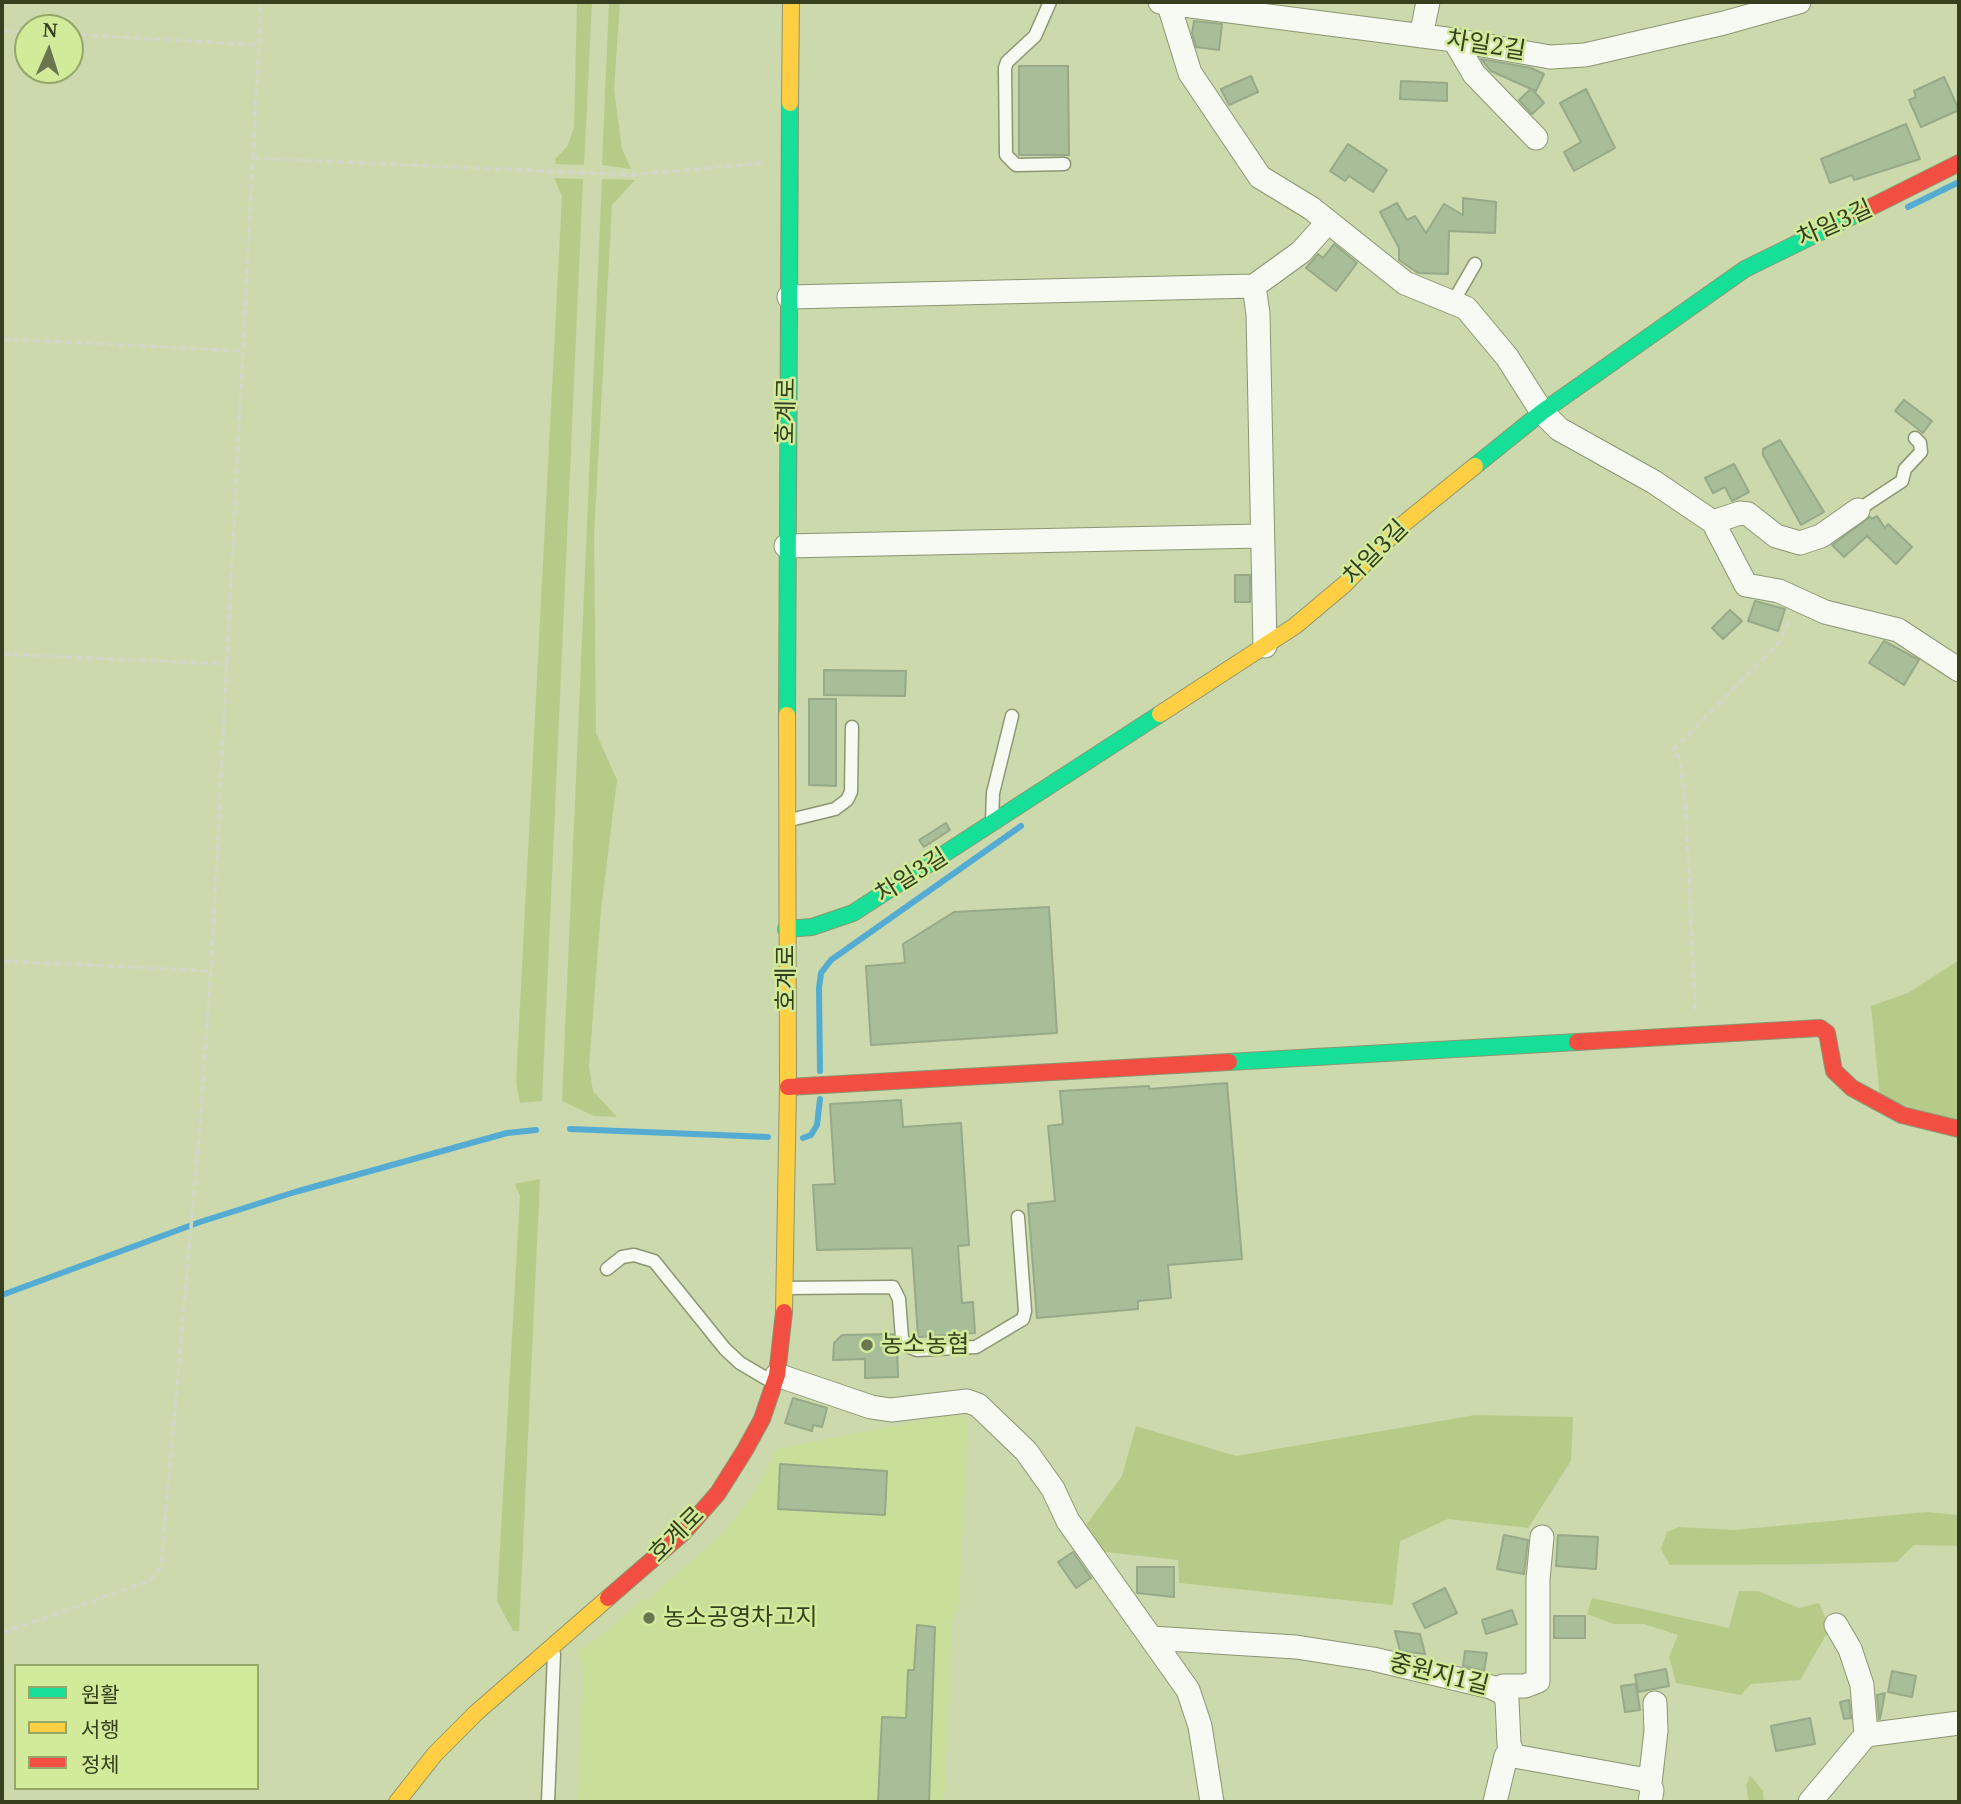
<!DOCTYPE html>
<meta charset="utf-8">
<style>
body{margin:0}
#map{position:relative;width:1961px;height:1804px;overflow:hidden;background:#cbd9ac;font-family:"Noto Serif","Noto Sans KR",serif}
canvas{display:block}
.frame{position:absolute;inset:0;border:4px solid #36401f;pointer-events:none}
.legend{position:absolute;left:14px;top:1664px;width:245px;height:126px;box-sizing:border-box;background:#d2eb9a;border:2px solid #94a769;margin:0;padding:9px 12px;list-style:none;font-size:21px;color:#36401f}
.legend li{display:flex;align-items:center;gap:14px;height:35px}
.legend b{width:35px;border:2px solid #94a769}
.north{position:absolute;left:14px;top:14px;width:70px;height:70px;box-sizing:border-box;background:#d2eb9a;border:2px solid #94a769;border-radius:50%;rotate:3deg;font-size:19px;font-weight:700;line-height:28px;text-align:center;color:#36401f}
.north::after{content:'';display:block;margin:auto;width:24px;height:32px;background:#6a7650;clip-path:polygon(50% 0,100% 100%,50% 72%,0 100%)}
</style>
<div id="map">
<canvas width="1961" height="1804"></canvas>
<div class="frame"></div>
<ul class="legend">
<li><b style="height:9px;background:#16e098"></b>원활</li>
<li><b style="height:9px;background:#ffcf43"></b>서행</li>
<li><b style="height:9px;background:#f24e42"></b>정체</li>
</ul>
<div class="north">N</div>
</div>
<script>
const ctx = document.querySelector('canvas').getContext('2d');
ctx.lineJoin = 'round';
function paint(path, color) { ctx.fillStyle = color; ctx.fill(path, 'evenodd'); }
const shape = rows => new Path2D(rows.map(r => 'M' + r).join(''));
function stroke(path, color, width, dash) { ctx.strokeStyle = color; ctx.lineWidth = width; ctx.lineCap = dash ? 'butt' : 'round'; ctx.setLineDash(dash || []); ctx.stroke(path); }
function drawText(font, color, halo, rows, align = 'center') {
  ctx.font = font + ' "Noto Serif","Noto Sans KR",serif'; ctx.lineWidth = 5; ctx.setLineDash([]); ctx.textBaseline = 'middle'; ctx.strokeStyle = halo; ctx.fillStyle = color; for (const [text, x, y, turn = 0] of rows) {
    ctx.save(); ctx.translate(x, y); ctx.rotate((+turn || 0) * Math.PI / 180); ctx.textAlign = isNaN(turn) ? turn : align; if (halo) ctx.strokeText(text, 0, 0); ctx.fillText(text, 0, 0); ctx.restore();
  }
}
paint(shape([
 [950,1415,968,1418,959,1604,952,1622,944,1802,578,1802,584,1670,577,1651,600,1637,645,1597,648,1600,723,1533,752,1497,777,1449]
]), '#c9de99');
paint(shape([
 [577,2,592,2,584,165,556,164,555,159,567,147,574,128],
 [609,2,620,2,614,90,622,149,631,169,602,165],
 [554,178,583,179,542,1101,520,1103,516,1083,562,196],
 [602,179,635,180,612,205,594,535,596,733,617,780,601,910,589,1067,593,1091,617,1117,594,1116,562,1101],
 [1959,960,1959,1122,1880,1098,1871,1006,1908,993],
 [540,1179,519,1631,513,1631,497,1601,520,1196,515,1184],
 [1475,1415,1573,1417,1571,1461,1528,1528,1448,1519,1400,1541,1393,1605,1179,1583,1178,1560,1105,1552,1083,1529,1122,1476,1136,1426,1236,1456],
 [1927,1512,1959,1515,1959,1546,1914,1545,1897,1562,1823,1564,1670,1565,1661,1549,1667,1532,1679,1527,1734,1530],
 [1739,1591,1758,1591,1799,1608,1819,1603,1830,1628,1800,1680,1751,1684,1741,1695,1676,1683,1669,1657,1678,1635,1644,1624,1614,1624,1587,1614,1592,1598,1729,1628],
 [1750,1775,1763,1791,1764,1800,1749,1802,1746,1786]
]), '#b7cb89');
stroke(shape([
 [1908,207,1959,182],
 [820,1071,819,988,821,973,831,960,1021,826],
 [570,1129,768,1137],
 [803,1138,811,1135,817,1125,820,1099],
 [2,1295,200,1222,295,1192,507,1133,536,1130]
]), '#55acd2', 6);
const building = shape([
 [1194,21,1222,24,1219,50,1196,47,1192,33,1194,21],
 [1481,59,1531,68,1544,74,1536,91,1532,89,1544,103,1532,114,1519,100,1531,89,1491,71,1481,59],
 [1019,66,1068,66,1069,155,1019,155,1019,66],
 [1251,76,1258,92,1229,105,1221,89,1251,76],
 [1944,77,1959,110,1921,127,1909,100,1916,97,1914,91,1944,77],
 [1401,81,1447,83,1447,101,1400,99,1401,81],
 [1586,89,1615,148,1574,171,1564,152,1581,142,1560,103,1586,89],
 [1906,124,1920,159,1854,180,1852,175,1830,183,1821,159,1906,124],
 [1348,144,1387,170,1373,192,1349,176,1345,181,1330,171,1348,144],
 [1463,198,1496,202,1495,233,1449,231,1448,274,1418,273,1399,260,1399,248,1380,212,1397,203,1407,220,1415,216,1426,233,1444,204,1463,215,1463,198],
 [1334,244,1357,263,1336,291,1306,268,1318,254,1323,258,1334,244],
 [1904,400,1932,421,1923,433,1895,411,1904,400],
 [1780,440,1824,512,1801,525,1763,455,1763,449,1780,440],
 [1734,464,1749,492,1732,501,1725,487,1713,493,1705,478,1734,464],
 [1877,516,1885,528,1888,524,1912,547,1896,564,1867,536,1844,557,1832,545,1870,517,1872,519,1877,516],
 [1235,575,1250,575,1250,602,1235,602,1235,575],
 [1755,601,1785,609,1778,631,1748,621,1755,601],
 [1730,610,1742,621,1723,639,1712,628,1730,610],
 [1884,641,1919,660,1904,685,1869,663,1884,641],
 [824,670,906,671,905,696,824,695,824,670],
 [809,699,836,699,836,786,809,785,809,699],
 [946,823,950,830,924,847,919,840,946,823],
 [1049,907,1057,1033,871,1045,866,966,905,963,903,944,954,912,1049,907],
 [1227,1083,1242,1259,1168,1265,1171,1298,1138,1301,1138,1309,1037,1318,1028,1204,1055,1201,1048,1126,1063,1124,1060,1091,1149,1086,1149,1089,1227,1083],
 [901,1100,903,1127,961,1123,969,1245,958,1246,962,1303,973,1302,975,1333,918,1337,912,1248,817,1250,813,1185,835,1184,830,1104,901,1100],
 [893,1334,897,1346,898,1377,865,1378,865,1359,833,1360,834,1343,842,1335,893,1334],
 [793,1398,827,1408,822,1427,813,1425,812,1431,785,1423,793,1398],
 [780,1464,887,1471,885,1515,778,1509,780,1464],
 [1504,1535,1528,1540,1524,1574,1497,1569,1504,1535],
 [1558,1535,1598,1537,1596,1569,1556,1566,1558,1535],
 [1073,1552,1091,1578,1076,1588,1058,1562,1073,1552],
 [1137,1567,1174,1567,1174,1597,1137,1593,1137,1567],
 [1445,1588,1457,1613,1425,1628,1413,1604,1445,1588],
 [1512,1610,1517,1624,1486,1634,1482,1620,1512,1610],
 [1554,1616,1585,1616,1585,1638,1554,1638,1554,1616],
 [917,1625,935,1627,929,1802,878,1802,882,1717,906,1718,908,1670,914,1670,917,1625],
 [1395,1631,1420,1634,1425,1654,1400,1651,1395,1631],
 [1465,1651,1487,1653,1484,1671,1463,1666,1465,1651],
 [1666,1669,1669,1686,1638,1692,1635,1675,1666,1669],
 [1892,1671,1916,1676,1912,1697,1888,1692,1892,1671],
 [1636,1684,1640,1710,1625,1712,1621,1686,1636,1684],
 [1885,1693,1880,1719,1879,1719,1877,1695,1885,1693],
 [1849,1700,1851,1718,1844,1719,1840,1702,1849,1700],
 [1810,1718,1815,1744,1776,1751,1771,1726,1810,1718]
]);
paint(building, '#a7be99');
stroke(building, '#97a989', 2);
const lane = shape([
 [1050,2,1035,36,1007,62,1005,68,1006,155,1016,165,1064,164],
 [1453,302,1475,264],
 [1858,510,1902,481,1905,469,1921,452,1920,443,1915,438],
 [790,820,835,809,847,800,851,792,852,727],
 [992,822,993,793,1012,716],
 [607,1269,622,1257,634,1255,654,1261,725,1349,740,1363,774,1383],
 [786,1288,893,1287,899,1299,902,1338,907,1346,917,1350,976,1347,1023,1319,1025,1311,1018,1217],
 [548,1802,554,1654]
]);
const street = shape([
 [1160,2,1454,40,1550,57,1585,55,1724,23,1799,2],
 [1168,2,1190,73,1260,177,1311,208,1405,283,1466,308,1507,357,1542,412,1559,429,1654,482,1713,522,1746,585,1779,591,1825,612,1898,630,1959,670],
 [1421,36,1428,2],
 [1454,40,1474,74,1536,138],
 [1254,286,1258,314,1265,646],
 [789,297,1254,286,1301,252,1328,222],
 [1713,522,1740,513,1748,514,1776,536,1800,543,1821,536,1858,510],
 [786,546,1260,536],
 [777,1375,871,1407,891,1410,967,1401,978,1405,1026,1451,1053,1489,1068,1521,1188,1690,1200,1726,1212,1802],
 [1836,1625,1850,1649,1862,1685,1866,1735],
 [1151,1638,1296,1647,1373,1659,1491,1687,1503,1693,1507,1700,1509,1744,1514,1756,1647,1780,1652,1790,1650,1802],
 [1497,1689,1503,1686,1525,1686,1538,1681,1538,1579,1542,1537],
 [1650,1783,1656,1731,1655,1703],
 [1495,1802,1506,1756,1511,1751],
 [1810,1802,1866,1735,1959,1723]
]);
const fast = shape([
 [1475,466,1542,412,1745,269,1859,213],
 [787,715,790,103],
 [786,929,812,927,853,913,1160,714],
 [1229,1062,1577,1042]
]);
const slow = shape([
 [790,103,791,2],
 [1160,714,1295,626,1345,584,1402,525,1475,466],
 [784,1312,788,1087,787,715],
 [397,1802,435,1754,477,1712,608,1598]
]);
const jam = shape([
 [1859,213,1959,163],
 [1577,1042,1820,1028,1827,1033,1834,1071,1852,1088,1902,1115,1959,1129],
 [788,1087,1229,1062],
 [608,1598,683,1533,718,1493,745,1450,762,1419,777,1375,784,1312]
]);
stroke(lane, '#8c9672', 15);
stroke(street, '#8c9672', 25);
stroke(fast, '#8c9672', 18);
stroke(slow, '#8c9672', 18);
stroke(jam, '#8c9672', 18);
stroke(shape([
 [2,31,28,32],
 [70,34,259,45],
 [253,158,632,175,764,163],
 [2,339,242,351],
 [2,654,227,664],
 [2,961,211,971],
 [1695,1010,1686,810,1680,759,1673,750,1779,643,1790,619],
 [2,1633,150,1581,161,1567,200,1125,211,971,261,2]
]), '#d1d6c7', 3.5, [7, 3.5]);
stroke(lane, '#f7f9f3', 12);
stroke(street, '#f7f9f3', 23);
stroke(fast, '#16e098', 16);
stroke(slow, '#ffcf43', 16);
stroke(jam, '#f24e42', 16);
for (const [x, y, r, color] of [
 [867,1345,7,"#6a7650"],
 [649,1618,7,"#6a7650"]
]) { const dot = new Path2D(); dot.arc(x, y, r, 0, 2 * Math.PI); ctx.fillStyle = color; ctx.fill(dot); stroke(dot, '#d2eb9a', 2.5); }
drawText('24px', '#36401f', '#d2eb9a', [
 ["차일2길",1486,46,9],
 ["차일3길",1835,224,-24],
 ["호계로",787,411,-89],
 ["차일3길",1376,553,-45],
 ["차일3길",912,876,-32],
 ["호계로",787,978,-90],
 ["호계로",677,1535,-45],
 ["중원지1길",1439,1675,14]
]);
drawText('24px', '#36401f', '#d2eb9a', [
 ["농소농협",881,1345],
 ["농소공영차고지",663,1618]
], 'left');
</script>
